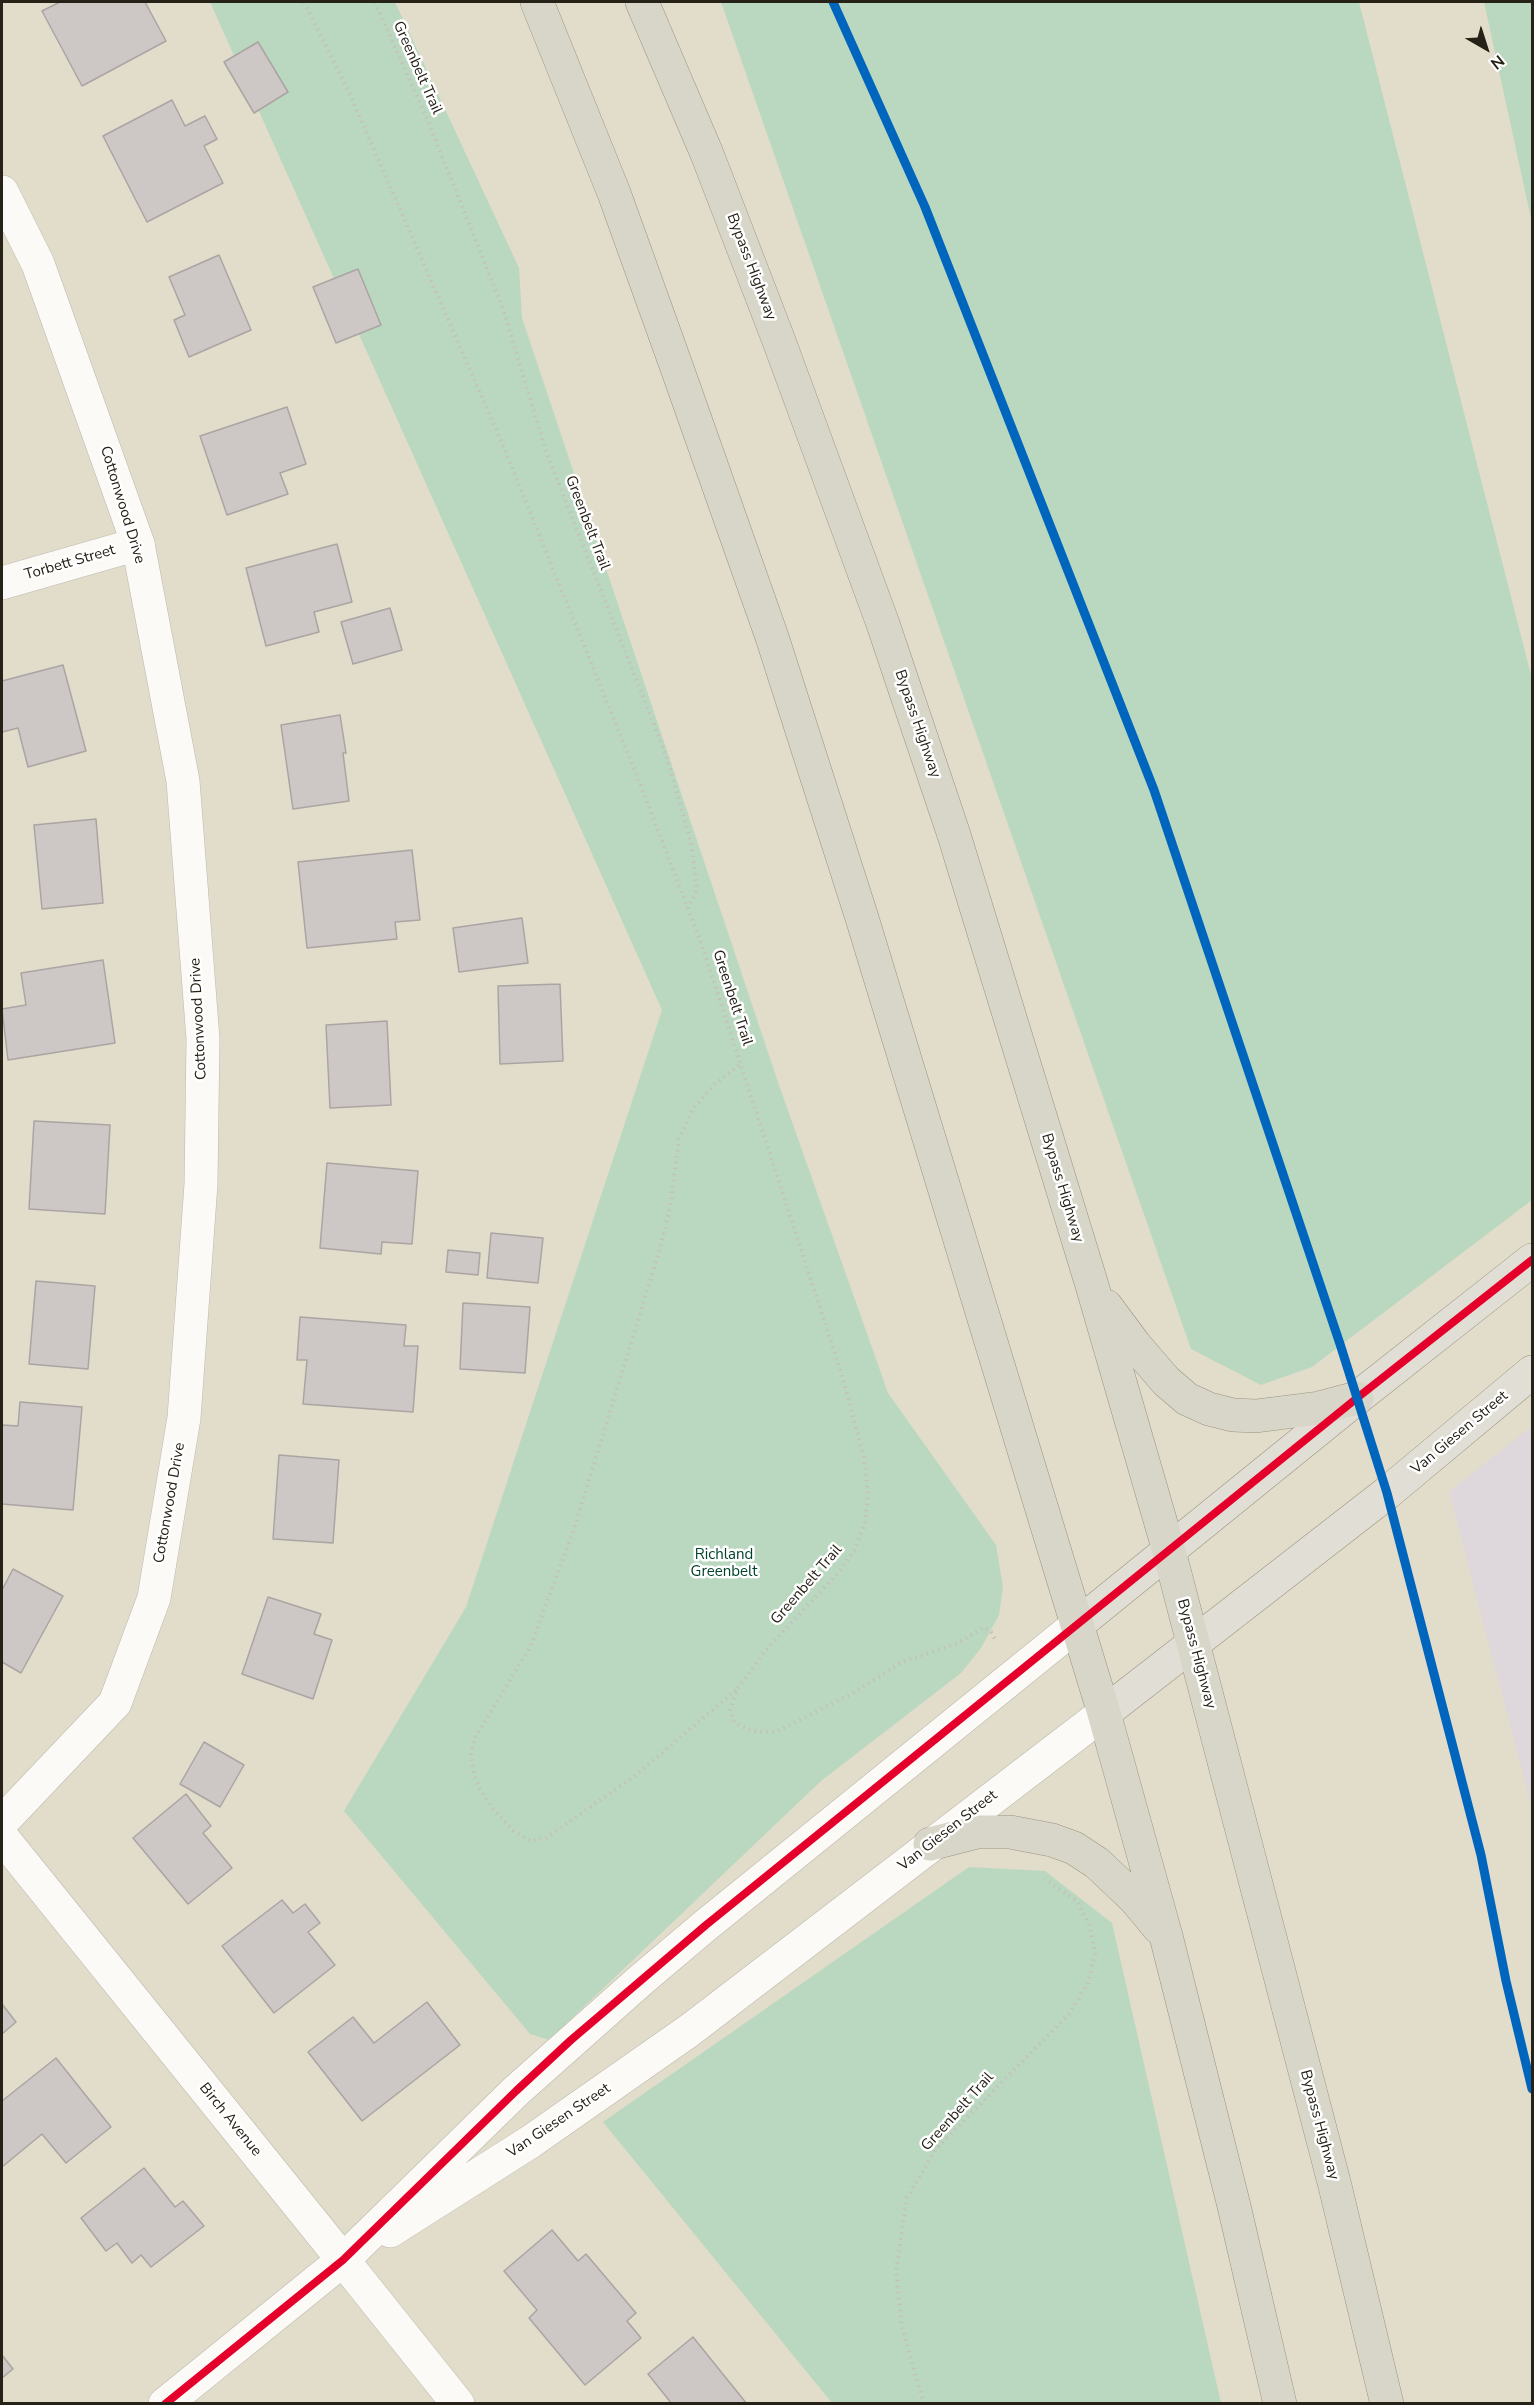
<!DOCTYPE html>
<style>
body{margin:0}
#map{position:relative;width:1534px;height:2405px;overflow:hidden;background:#e2dccb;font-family:"Nunito Sans",sans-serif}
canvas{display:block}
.frame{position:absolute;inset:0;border:3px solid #262217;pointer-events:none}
.north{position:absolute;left:1456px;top:18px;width:60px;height:60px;-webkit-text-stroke:4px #fff;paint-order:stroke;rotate:141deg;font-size:16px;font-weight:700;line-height:24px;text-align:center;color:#262217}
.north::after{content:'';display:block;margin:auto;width:21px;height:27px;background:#262217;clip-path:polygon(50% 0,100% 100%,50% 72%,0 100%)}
</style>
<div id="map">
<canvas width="1534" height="2405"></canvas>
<div class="frame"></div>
<div class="north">N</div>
</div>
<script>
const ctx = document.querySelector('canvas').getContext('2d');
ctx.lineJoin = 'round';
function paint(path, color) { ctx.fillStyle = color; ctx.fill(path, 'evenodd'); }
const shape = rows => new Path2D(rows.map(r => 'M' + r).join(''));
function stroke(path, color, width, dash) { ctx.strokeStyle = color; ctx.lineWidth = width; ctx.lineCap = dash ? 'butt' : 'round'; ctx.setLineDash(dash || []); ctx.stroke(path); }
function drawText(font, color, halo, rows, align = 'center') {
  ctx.font = font + ' "Nunito Sans",sans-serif'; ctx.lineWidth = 5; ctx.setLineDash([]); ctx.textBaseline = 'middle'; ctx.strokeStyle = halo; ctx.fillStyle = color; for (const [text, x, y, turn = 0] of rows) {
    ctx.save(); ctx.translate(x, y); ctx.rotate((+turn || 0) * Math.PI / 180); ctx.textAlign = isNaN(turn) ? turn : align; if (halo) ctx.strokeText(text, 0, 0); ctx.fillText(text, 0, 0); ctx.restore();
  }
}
paint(shape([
 [1532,1426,1532,1809,1449,1492]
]), '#ded7db');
paint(shape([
 [210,2,395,2,519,268,522,318,780,1088,888,1393,996,1545,1003,1587,999,1615,981,1648,961,1673,821,1781,549,2040,530,2034,344,1811,466,1607,662,1010],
 [721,2,1359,2,1532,679,1532,1200,1312,1367,1261,1385,1191,1349],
 [1484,2,1532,2,1532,223],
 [969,1867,1045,1871,1112,1923,1221,2403,832,2403,603,2122]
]), '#bad8bf');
const building = shape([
 [60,2,145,2,166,41,82,86,42,11,60,2],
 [258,42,288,92,254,113,224,62,258,42],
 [172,100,185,126,205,116,217,139,204,146,223,183,147,222,103,136,172,100],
 [219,255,251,330,189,357,174,320,185,315,169,277,219,255],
 [358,269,381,325,336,343,313,287,358,269],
 [287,407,306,464,280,473,288,494,227,515,200,436,287,407],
 [337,544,352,602,314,612,319,632,266,646,246,568,337,544],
 [390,608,402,650,353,664,341,622,390,608],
 [63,665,86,751,28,767,18,728,2,732,2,681,63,665],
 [340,715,346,753,343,753,349,801,293,809,281,725,340,715],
 [96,819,103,903,42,909,34,825,96,819],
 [412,850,420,920,395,922,397,939,307,948,298,862,412,850],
 [522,918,528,963,459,972,453,928,522,918],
 [103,960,115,1043,8,1060,2,1009,26,1005,21,973,103,960],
 [560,984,563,1061,500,1064,498,986,560,984],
 [387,1021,391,1105,330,1108,326,1025,387,1021],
 [34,1121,110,1125,105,1214,29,1209,34,1121],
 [327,1163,418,1171,412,1244,382,1242,381,1254,320,1248,327,1163],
 [491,1233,543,1238,538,1283,487,1278,491,1233],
 [448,1250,480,1253,478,1275,446,1272,448,1250],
 [36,1281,95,1286,88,1369,29,1364,36,1281],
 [463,1303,530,1307,525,1373,460,1369,463,1303],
 [300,1317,406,1325,404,1346,418,1346,413,1412,303,1404,307,1360,297,1360,300,1317],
 [20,1402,82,1407,73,1510,2,1504,2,1425,18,1426,20,1402],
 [279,1455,339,1460,333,1543,273,1539,279,1455],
 [13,1569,63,1596,21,1673,2,1662,2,1590,13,1569],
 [268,1597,321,1614,314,1634,332,1640,313,1699,242,1674,268,1597],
 [204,1742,244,1765,220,1807,180,1784,204,1742],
 [186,1794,211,1826,203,1833,232,1868,188,1904,133,1838,186,1794],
 [282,1900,293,1913,305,1904,320,1923,308,1932,335,1965,274,2013,222,1946,282,1900],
 [427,2002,460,2045,362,2121,308,2052,353,2017,374,2043,427,2002],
 [2,2004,16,2022,2,2034,2,2004],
 [56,2058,111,2127,66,2163,42,2134,2,2167,2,2101,56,2058],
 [144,2168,175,2207,183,2201,204,2226,151,2267,141,2255,132,2263,117,2243,106,2251,81,2218,144,2168],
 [552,2230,578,2261,586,2254,636,2313,627,2321,641,2338,585,2385,529,2318,537,2310,504,2271,552,2230],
 [693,2337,747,2404,672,2404,648,2374,693,2337],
 [2,2355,13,2369,2,2378,2,2355]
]);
paint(building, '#cdc7c5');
stroke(building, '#aaa5a3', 1.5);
const minor = shape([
 [2,583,138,544],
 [343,2260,458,2404]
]);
const tertiary = shape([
 [2,192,38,264,138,544,183,781,203,1039,201,1184,184,1418,154,1598,115,1703,2,1822],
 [2,1837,343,2260]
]);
const secondary = shape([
 [390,2231,530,2142,690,2030,1104,1713],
 [165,2404,343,2260,516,2091,642,1979,706,1925,1077,1625]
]);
const primary = shape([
 [1077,1625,1357,1398,1532,1260],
 [1104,1713,1387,1493,1532,1372]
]);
const trunk = shape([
 [537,2,614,193,677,368,772,637,862,918,1104,1713,1166,1936,1234,2206,1280,2404],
 [642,2,707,154,779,341,883,624,954,835,1091,1282,1169,1551,1335,2186,1387,2404],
 [1106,1306,1135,1345,1166,1381,1187,1399,1209,1409,1233,1415,1256,1416,1319,1408,1357,1398],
 [930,1844,977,1832,1010,1832,1052,1840,1074,1848,1097,1863,1135,1899,1159,1928]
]);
stroke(minor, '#bcb8ac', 34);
stroke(tertiary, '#bcb8ac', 34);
stroke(secondary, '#bcb8ac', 34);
stroke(primary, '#9a9480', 34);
stroke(trunk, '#9a9480', 34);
stroke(shape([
 [304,2,347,88,502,443,641,786,703,948,732,1038,841,1372,864,1457,868,1495,865,1523,855,1549,839,1572,765,1651,737,1689,730,1711,735,1723,752,1731,776,1732,855,1692,902,1662,958,1643,984,1627,991,1632,996,1641],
 [375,2,428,121,503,309,547,454,666,755,691,842,697,890,688,908],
 [736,1690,636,1775,546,1838,530,1841,514,1831,492,1808,480,1789,474,1774,471,1754,474,1739,530,1647,572,1535,659,1252,670,1208,679,1139,693,1109,715,1084,741,1064],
 [924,2404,902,2328,896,2270,907,2198,936,2149,1069,2014,1088,1983,1095,1954,1090,1926,1077,1901,1045,1879]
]), '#c3c1bb', 4, [1.5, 4.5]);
stroke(minor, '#fbfaf7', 33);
stroke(tertiary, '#fbfaf7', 33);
stroke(secondary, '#fbfaf7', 33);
stroke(primary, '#e1dfd5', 33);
stroke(trunk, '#d8d6c9', 33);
stroke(shape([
 [165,2404,343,2260,516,2091,571,2040,706,1925,1357,1398,1532,1260]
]), '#e4002b', 8);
stroke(shape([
 [833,2,925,207,1154,790,1340,1344,1387,1493,1481,1855,1506,1981,1532,2089]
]), '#0065bd', 9);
drawText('15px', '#262217', '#fff', [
 ["Greenbelt Trail",417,68,66],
 ["Bypass Highway",751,267,69],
 ["Cottonwood Drive",122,505,73],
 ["Greenbelt Trail",587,523,69],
 ["Torbett Street",70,563,-16],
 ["Bypass Highway",917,724,71],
 ["Greenbelt Trail",732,998,72],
 ["Cottonwood Drive",199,1019,-93],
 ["Bypass Highway",1062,1188,73],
 ["Van Giesen Street",1460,1433,-40],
 ["Cottonwood Drive",170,1503,-80],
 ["Greenbelt Trail",807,1585,-49],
 ["Bypass Highway",1196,1654,75],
 ["Van Giesen Street",948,1831,-38],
 ["Greenbelt Trail",958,2112,-48],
 ["Birch Avenue",230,2120,51],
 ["Van Giesen Street",559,2121,-34],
 ["Bypass Highway",1319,2125,75]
]);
drawText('15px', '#004229', '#fff', [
 ["Richland",724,1555],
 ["Greenbelt",724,1572]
]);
</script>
